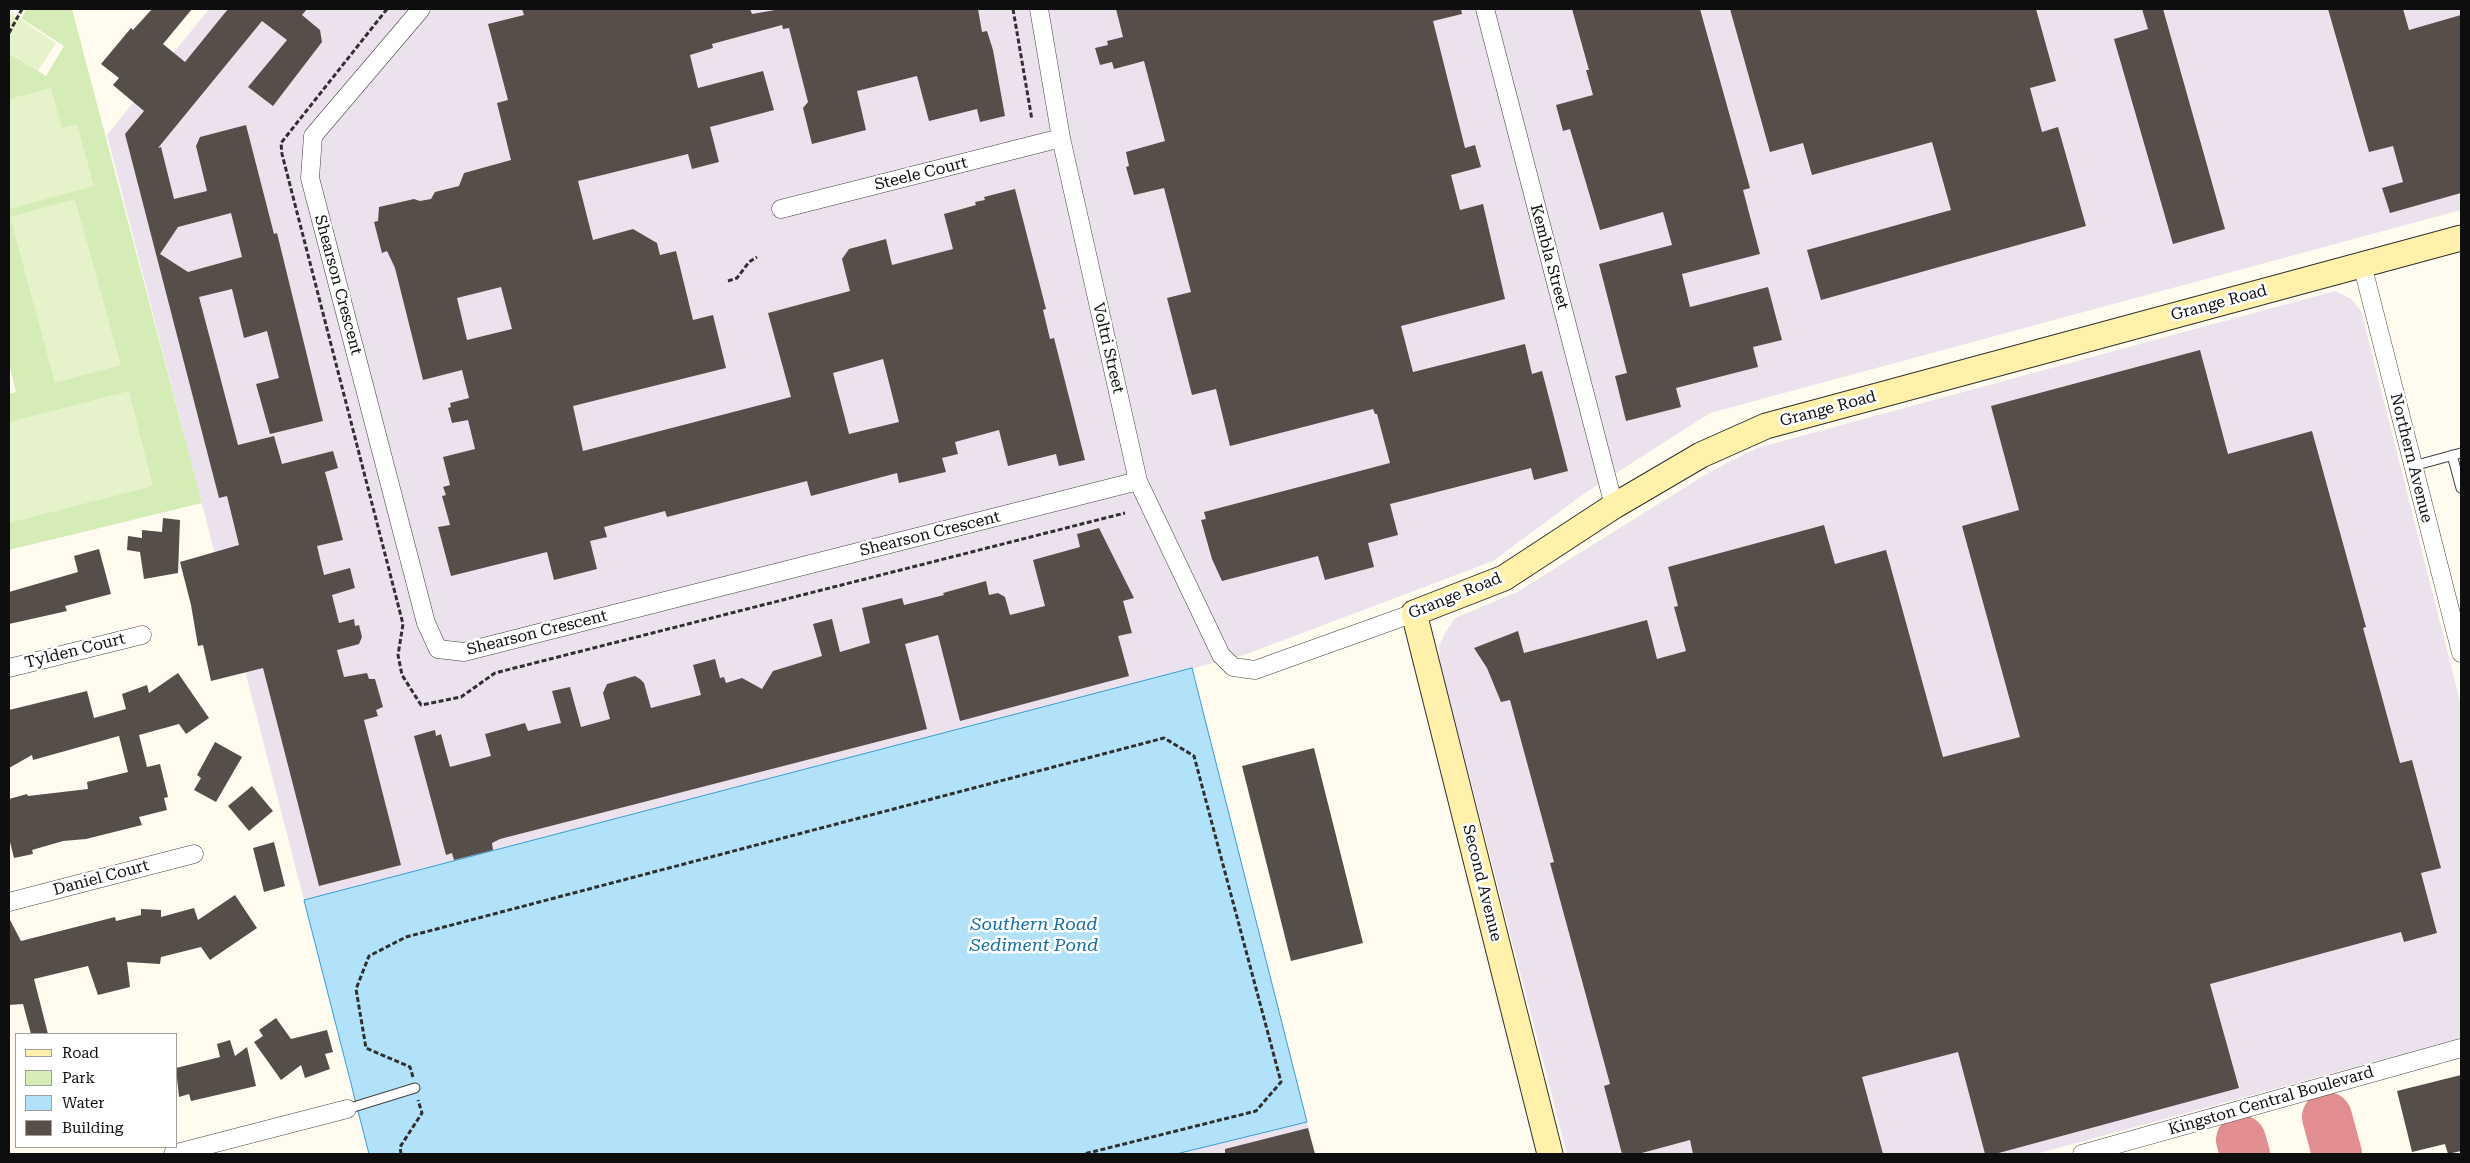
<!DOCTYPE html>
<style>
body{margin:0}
#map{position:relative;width:2470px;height:1163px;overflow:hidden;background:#fffbef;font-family:"Roboto Serif",serif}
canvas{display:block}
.frame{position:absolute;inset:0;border:10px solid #0e0e0e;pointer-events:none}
.legend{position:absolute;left:15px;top:1033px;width:162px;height:115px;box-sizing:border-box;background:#fff;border:1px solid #9f9f9f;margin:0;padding:6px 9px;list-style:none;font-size:15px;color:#0e0e0e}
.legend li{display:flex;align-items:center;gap:10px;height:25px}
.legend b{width:25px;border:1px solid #9f9f9f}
</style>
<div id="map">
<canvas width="2470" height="1163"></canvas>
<div class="frame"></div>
<ul class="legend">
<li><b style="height:6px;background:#fff1aa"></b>Road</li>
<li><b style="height:14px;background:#d5ecb6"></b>Park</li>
<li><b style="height:14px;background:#b1e2f9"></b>Water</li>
<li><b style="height:14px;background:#574e4a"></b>Building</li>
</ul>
</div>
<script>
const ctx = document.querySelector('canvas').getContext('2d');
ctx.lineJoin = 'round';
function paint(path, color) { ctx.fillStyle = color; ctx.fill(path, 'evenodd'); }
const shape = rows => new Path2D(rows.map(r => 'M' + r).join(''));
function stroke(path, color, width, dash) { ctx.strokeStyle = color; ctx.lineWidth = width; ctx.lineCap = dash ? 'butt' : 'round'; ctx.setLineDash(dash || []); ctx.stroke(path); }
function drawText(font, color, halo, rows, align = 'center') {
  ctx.font = font + ' "Roboto Serif",serif'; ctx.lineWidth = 5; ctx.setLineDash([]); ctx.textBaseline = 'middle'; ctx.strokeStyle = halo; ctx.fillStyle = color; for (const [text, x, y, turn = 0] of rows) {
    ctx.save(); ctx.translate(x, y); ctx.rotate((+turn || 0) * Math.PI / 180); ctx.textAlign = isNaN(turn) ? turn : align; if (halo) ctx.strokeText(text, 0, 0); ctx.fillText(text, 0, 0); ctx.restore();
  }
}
paint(shape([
 [209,9,2461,9,2461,210,1710,413,1585,493,1493,561,1244,655,304,900,107,135],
 [2335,291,2351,299,2361,311,2461,705,2461,1038,2036,1154,1567,1154,1440,662,1439,647,1445,633,1455,618,1517,592,1713,470,1757,448],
 [1307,1122,1315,1154,1176,1154]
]), '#ebe2ed');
paint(shape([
 [26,9,72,9,202,503,9,550,9,394,16,392,9,364,9,53,46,76,64,46,22,19]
]), '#d5ecb6');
paint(shape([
 [9,12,56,43,38,71,9,52],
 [51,88,62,128,77,124,94,186,9,209,9,99],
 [75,199,121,365,55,383,10,217],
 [129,391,153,486,9,523,9,422]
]), '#e6f2c9');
const water = shape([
 [1192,668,1307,1122,1176,1154,369,1154,304,900,1192,668]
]);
paint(water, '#b1e2f9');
stroke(water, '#349dd4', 1);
stroke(shape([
 [2327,1117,2337,1154],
 [2241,1140,2245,1154]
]), '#e28d90', 50);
paint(shape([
 [152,9,192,9,163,44,185,62,228,9,307,9,302,15,320,30,322,42,273,106,248,87,287,40,262,21,158,148,161,147,174,199,207,191,196,146,200,137,246,125,274,234,277,233,323,421,270,434,256,384,279,378,267,331,244,338,232,289,199,297,238,445,274,436,282,464,333,451,338,468,325,472,343,540,317,546,324,575,350,568,355,588,332,595,339,623,354,619,355,626,359,625,362,637,359,644,337,650,344,677,367,673,369,679,375,679,383,707,376,710,378,716,364,720,401,865,319,886,263,668,211,681,203,645,198,646,191,605,180,562,239,545,227,496,219,498,125,134,144,111,113,85,119,78,101,64,131,28,133,30],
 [231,213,242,257,188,272,160,254,178,227],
 [522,9,750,9,752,14,781,9,978,9,982,32,987,31,993,50,1005,116,980,122,977,109,929,121,917,76,857,91,866,130,812,144,803,108,808,102,789,28,783,29,782,25,712,44,713,48,690,55,698,88,763,71,774,110,710,127,719,162,692,169,688,154,578,181,593,240,633,229,657,243,660,255,676,251,693,320,713,315,726,368,573,406,583,451,791,397,768,313,850,291,842,259,849,249,886,239,892,265,953,249,944,214,976,205,975,202,985,200,984,197,1015,189,1046,309,1043,310,1050,339,1054,338,1085,460,1059,466,1056,454,1008,466,999,430,955,442,958,454,942,458,946,472,899,483,897,473,811,496,807,481,667,517,665,511,604,527,607,537,590,541,597,569,554,580,547,552,451,576,438,527,450,525,442,496,446,495,443,487,450,485,443,457,475,449,468,420,452,423,448,408,451,407,450,403,469,398,462,370,423,380,395,268,387,251,382,253,374,222,378,221,379,207,414,199,420,201,431,199,435,192,459,186,464,173,511,160,497,103,508,100,488,24,524,15],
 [501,287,512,329,467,340,457,298],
 [883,359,899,422,849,434,833,373],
 [1116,9,1461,9,1462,14,1433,21,1465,148,1475,145,1481,167,1451,175,1460,210,1483,204,1505,299,1401,326,1413,372,1525,344,1532,374,1542,371,1568,471,1534,480,1531,468,1390,504,1398,535,1368,543,1374,567,1325,580,1318,556,1222,581,1212,559,1201,520,1206,519,1204,512,1390,463,1377,414,1375,414,1373,409,1230,446,1216,389,1192,395,1167,298,1191,292,1164,188,1134,195,1126,167,1129,166,1126,152,1165,141,1144,61,1114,69,1112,62,1100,65,1095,48,1108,45,1107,41,1123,37],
 [1572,9,1700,9,1750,188,1743,190,1760,254,1682,274,1690,307,1768,287,1782,340,1753,347,1758,367,1676,388,1681,407,1626,421,1615,376,1627,373,1599,264,1672,245,1663,212,1600,230,1570,129,1563,131,1556,105,1593,95,1586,70,1589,70],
 [1730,9,2036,9,2056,81,2030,88,2042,132,2058,127,2086,226,1821,300,1807,250,1951,210,1932,142,1812,175,1803,143,1770,152],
 [2142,9,2163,9,2225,229,2173,244,2114,39,2148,29],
 [2328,9,2403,9,2409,30,2461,15,2461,193,2390,213,2382,188,2403,182,2393,146,2369,152],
 [2200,350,2228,454,2312,431,2366,627,2363,628,2400,763,2412,760,2441,868,2421,873,2437,933,2404,942,2401,932,2210,984,2239,1088,1995,1154,1985,1154,1958,1052,1862,1077,1883,1154,1693,1154,1690,1140,1638,1154,1622,1154,1604,1086,1610,1084,1550,863,1554,862,1510,700,1501,702,1487,668,1474,648,1518,631,1524,653,1647,620,1657,659,1686,651,1674,607,1678,606,1668,567,1824,525,1835,564,1886,550,1943,757,2020,737,1962,526,2019,510,1991,406],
 [163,518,180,520,178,573,144,579,140,552,127,550,128,536,142,538,142,530,162,532],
 [1099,528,1134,598,1123,601,1132,633,1118,636,1129,676,960,721,938,635,905,644,927,729,500,839,492,843,493,850,454,860,452,853,446,855,414,736,435,730,436,736,441,734,450,767,491,756,485,734,525,723,528,731,561,723,552,691,570,687,581,727,610,719,603,693,607,684,635,676,640,679,644,683,651,708,701,695,693,665,715,659,720,678,724,677,726,683,742,678,762,689,773,671,822,656,813,624,832,619,840,652,870,643,862,608,902,598,904,605,944,595,943,593,986,581,989,595,998,593,1005,597,1010,615,1045,606,1033,560,1080,547,1077,534],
 [99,549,111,594,65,606,67,611,9,624,9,592,78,572,74,556],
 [178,673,209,718,186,734,179,724,139,735,147,767,160,764,168,797,164,798,167,810,139,817,142,825,86,839,63,841,32,850,33,854,14,858,9,838,9,799,27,794,28,796,88,789,87,782,128,772,119,736,33,760,32,755,9,768,9,710,87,691,94,718,126,709,122,694,147,685,149,693],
 [215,742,242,757,216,802,194,790,201,778,197,775],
 [1314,748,1363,943,1291,961,1242,766],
 [252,786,273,811,249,831,228,806],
 [274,842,285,886,264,892,253,848],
 [235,895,257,928,210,960,201,947,161,957,160,964,127,962,130,987,98,995,88,966,34,979,48,1034,31,1034,23,1004,9,1005,9,918,21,941,115,917,116,921,141,915,141,909,161,910,161,917,194,908,198,920],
 [276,1018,291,1039,327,1030,333,1052,325,1054,330,1069,305,1078,301,1065,281,1080,254,1042,263,1036,259,1030],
 [230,1040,235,1056,247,1047,256,1086,191,1101,189,1094,179,1097,176,1068,220,1057,217,1044],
 [2461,1075,2461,1151,2448,1154,2445,1144,2412,1152,2397,1091],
 [1308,1128,1315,1154,1225,1154,1225,1149]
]), '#574e4a');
const lane = shape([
 [2452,455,2461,488],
 [2413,466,2461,453],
 [347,1109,415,1088]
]);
const street = shape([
 [421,9,313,136,310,178,426,623,438,649,464,652,1138,481],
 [1039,9,1061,138,1138,481,1221,655,1233,667,1255,670,1414,613],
 [1485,9,1614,506],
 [781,209,1061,138],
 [2362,264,2461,653],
 [9,668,142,635],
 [9,902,194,854],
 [173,1154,347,1109],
 [2082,1154,2461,1048]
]);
const secondary = shape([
 [1550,1154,1414,613,1504,578,1614,506,1701,455,1766,426,2461,238]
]);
stroke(lane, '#414141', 11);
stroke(street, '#414141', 19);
stroke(secondary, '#303030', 27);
stroke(shape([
 [387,9,281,143,282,154,403,624,398,655,402,675,421,705,461,697,495,673,1125,513],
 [1013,9,1032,120],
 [9,33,22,9],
 [728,281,737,278,749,262,757,257],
 [413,1077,410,1067,366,1048,356,989,369,956,406,937,1164,738,1194,756,1281,1082,1256,1111,1084,1154],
 [401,1154,400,1147,422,1113,418,1100]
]), '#303030', 3, [5, 2.5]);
stroke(lane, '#fff', 9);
stroke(street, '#fff', 18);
stroke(secondary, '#fff1aa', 25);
drawText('16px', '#0e0e0e', '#fff', [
 ["Steele Court",921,174,-14],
 ["Kembla Street",1549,257,75],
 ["Shearson Crescent",338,285,75],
 ["Grange Road",2219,303,-15],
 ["Voltri Street",1108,348,77],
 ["Grange Road",1828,409,-15],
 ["Northern Avenue",2411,458,76],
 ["Shearson Crescent",930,534,-14],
 ["Grange Road",1455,596,-22],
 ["Shearson Crescent",537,633,-14],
 ["Tylden Court",75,651,-14],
 ["Daniel Court",101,878,-15],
 ["Second Avenue",1482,883,76],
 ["Kingston Central Boulevard",2271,1101,-16]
]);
drawText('italic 18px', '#116ea6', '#fff', [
 ["Southern Road",1034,925],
 ["Sediment Pond",1034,946]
]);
</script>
